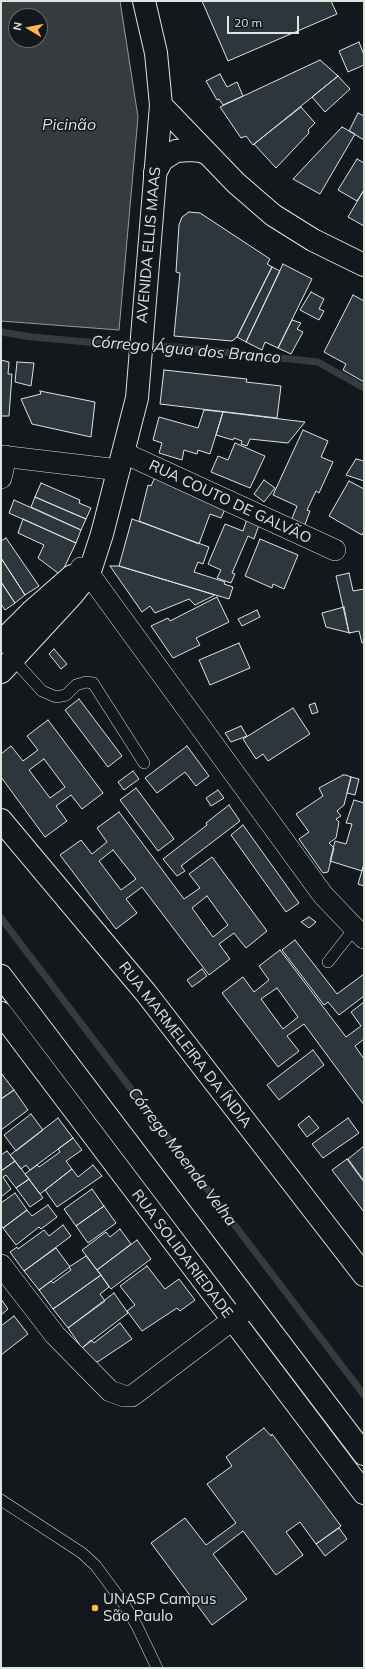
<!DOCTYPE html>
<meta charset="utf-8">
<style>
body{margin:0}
#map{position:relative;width:365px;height:1669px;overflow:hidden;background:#14181c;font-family:Mulish,sans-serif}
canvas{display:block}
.frame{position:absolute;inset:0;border:2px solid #d8e6dc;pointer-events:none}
.north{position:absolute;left:8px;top:8px;width:40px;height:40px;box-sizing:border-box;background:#14181c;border:1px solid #626a69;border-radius:50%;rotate:280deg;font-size:11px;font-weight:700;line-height:16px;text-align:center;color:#d8e6dc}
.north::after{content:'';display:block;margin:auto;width:14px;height:18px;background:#ffb74d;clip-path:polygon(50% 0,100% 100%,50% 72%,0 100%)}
.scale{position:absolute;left:227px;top:16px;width:72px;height:18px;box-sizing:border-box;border:2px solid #d8e6dc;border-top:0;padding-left:5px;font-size:12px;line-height:14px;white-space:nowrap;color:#d8e6dc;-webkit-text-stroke:3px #14181c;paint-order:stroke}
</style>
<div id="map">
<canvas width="365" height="1669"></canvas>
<div class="frame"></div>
<div class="north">N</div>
<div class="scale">20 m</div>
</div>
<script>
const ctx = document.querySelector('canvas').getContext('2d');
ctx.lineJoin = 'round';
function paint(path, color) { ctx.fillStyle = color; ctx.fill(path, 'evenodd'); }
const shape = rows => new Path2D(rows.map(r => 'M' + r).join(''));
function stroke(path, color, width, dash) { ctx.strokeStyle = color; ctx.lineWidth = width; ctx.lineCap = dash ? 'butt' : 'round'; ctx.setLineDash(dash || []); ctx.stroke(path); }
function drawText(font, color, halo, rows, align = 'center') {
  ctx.font = font + ' Mulish,sans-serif'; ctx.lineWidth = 3; ctx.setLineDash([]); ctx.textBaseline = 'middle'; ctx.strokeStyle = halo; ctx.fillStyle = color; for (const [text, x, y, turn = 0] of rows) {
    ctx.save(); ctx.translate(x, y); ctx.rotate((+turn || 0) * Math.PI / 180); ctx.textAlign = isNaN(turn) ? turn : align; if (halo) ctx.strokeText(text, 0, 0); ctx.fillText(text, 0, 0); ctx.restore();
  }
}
const water = shape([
 [1,1,120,1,138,117,119,330,1,321,1,1],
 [16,16,40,16,40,40,16,40,16,16]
]);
paint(water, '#363b3e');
stroke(water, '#939e99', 1);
stroke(shape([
 [1,332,32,337,120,345,176,347,318,362,364,388],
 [1,918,364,1395]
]), '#363b3e', 7);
const building = shape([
 [202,1,331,1,337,14,228,61,202,1],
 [359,42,364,55,364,65,348,72,339,51,359,42],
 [320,60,338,76,253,145,246,136,241,138,220,107,320,60],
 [220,74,227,87,237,82,243,96,223,105,219,99,217,100,206,81,220,74],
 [338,76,350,89,325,112,312,97,338,76],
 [301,107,315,123,308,130,309,133,276,168,254,144,301,107],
 [358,113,364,116,364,140,349,131,358,113],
 [342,127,355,134,320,194,293,179,342,127],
 [357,159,364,163,364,190,357,201,338,190,357,159],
 [364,190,364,226,348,217,364,190],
 [189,212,200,213,270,259,267,264,272,267,237,337,232,341,174,336,180,273,176,272,179,225,182,217,189,212],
 [283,264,312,279,278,348,265,342,262,350,246,342,283,264],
 [272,267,280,271,246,342,237,337,272,267],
 [311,292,324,299,319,309,324,311,319,320,300,310,311,292],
 [353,295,364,301,364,382,343,370,346,364,324,352,353,295],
 [292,320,301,323,297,329,303,332,291,354,278,348,292,320],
 [1,360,9,362,8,374,12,374,9,416,1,416,1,360],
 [17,362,34,363,31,386,15,382,17,362],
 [164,370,247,379,246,382,281,386,277,418,160,404,164,370],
 [40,391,95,402,91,437,32,424,21,399,41,394,40,391],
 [204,410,223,412,210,454,198,450,197,454,184,450,182,460,159,453,162,443,153,440,159,417,198,428,204,410],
 [223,412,305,422,288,443,250,439,247,446,241,444,242,441,234,438,233,440,216,435,223,412],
 [303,430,328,441,321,457,333,462,319,493,316,491,307,510,310,511,304,527,291,521,297,506,273,495,303,430],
 [235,443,265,456,250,488,211,472,218,456,228,460,235,443],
 [356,459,364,461,364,481,346,475,356,459],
 [155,477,225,509,221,518,210,514,199,544,139,521,148,485,151,486,155,477],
 [264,480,275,488,264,502,254,494,264,480],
 [349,481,364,489,364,531,362,535,329,516,349,481],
 [41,483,80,500,79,503,91,508,86,519,35,497,41,483],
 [35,497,86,519,81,530,31,507,35,497],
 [14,500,81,530,76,543,9,513,14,500],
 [23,519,76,543,63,570,58,573,38,558,44,545,18,533,23,519],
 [132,519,209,547,203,564,198,562,194,572,225,582,224,584,233,587,229,599,119,566,132,519],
 [247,519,259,525,254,539,248,536,232,573,235,574,231,583,217,578,221,570,208,564,225,524,243,531,247,519],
 [6,538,39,586,25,595,1,558,1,541,6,538],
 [260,539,298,555,284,589,273,584,272,588,245,576,260,539],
 [1,558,25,595,15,603,1,582,1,558],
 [110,566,119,566,215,595,195,605,189,599,155,613,150,606,142,612,110,566],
 [349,573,353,591,364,589,364,642,362,643,359,631,349,633,336,576,349,573],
 [1,582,15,603,5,610,1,604,1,582],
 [217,597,229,622,196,638,200,645,173,658,151,626,168,618,170,621,217,597],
 [344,607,349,633,350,633,326,627,322,613,344,607],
 [257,610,260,617,242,626,238,619,257,610],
 [239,643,250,668,210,685,199,660,239,643],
 [54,649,67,664,61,669,49,654,54,649],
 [79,699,122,756,108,767,65,710,79,699],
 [315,703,318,712,312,714,309,705,315,703],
 [293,708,310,734,268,761,263,754,256,759,243,739,293,708],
 [48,720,103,793,82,809,71,795,56,806,67,821,45,837,1,777,1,754,11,746,23,761,38,750,27,736,48,720],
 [44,759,65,787,50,798,29,770,44,759],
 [241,726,247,736,231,742,225,733,241,726],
 [187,746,209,776,196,786,185,772,157,793,145,778,187,746],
 [133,771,139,779,124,790,118,782,133,771],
 [343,775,346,775,351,777,344,805,337,811,341,816,336,819,339,822,336,838,329,843,334,848,328,872,323,873,299,839,309,832,296,814,323,796,319,788,343,775],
 [351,777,359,779,355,795,347,793,351,777],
 [136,788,174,839,158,851,120,800,136,788],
 [218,790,224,798,211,806,206,798,218,790],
 [354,800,364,803,364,864,362,871,330,861,335,841,346,844,352,824,346,823,354,800],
 [229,805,240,821,181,866,185,871,177,876,163,859,207,825,206,823,229,805],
 [119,812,184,899,200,888,189,874,212,857,267,931,246,948,234,933,219,944,230,959,209,975,142,887,126,899,137,913,116,929,60,855,81,840,92,854,107,842,97,828,119,812],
 [113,850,136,879,121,890,99,861,113,850],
 [207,896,228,925,213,937,192,908,207,896],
 [243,825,299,903,286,912,231,835,243,825],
 [364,864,364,886,358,884,364,864],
 [309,917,316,922,309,928,301,922,309,917],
 [295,940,337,994,364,974,364,996,339,1015,328,1002,324,1005,282,950,295,940],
 [280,950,346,1037,361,1026,351,1012,364,1002,364,1039,355,1046,364,1059,364,1105,304,1024,287,1036,299,1051,278,1067,222,993,243,977,254,992,269,980,259,966,280,950],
 [277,988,298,1017,283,1029,261,999,277,988],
 [202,969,207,976,192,987,187,980,202,969],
 [313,1050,324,1065,279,1100,267,1085,313,1050],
 [1,1073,14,1090,1,1099,1,1073],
 [14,1090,28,1110,1,1130,1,1099,14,1090],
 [31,1114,43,1130,16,1151,4,1135,31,1114],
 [309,1116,319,1128,307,1137,298,1125,309,1116],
 [58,1118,73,1138,30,1170,26,1165,21,1169,10,1155,58,1118],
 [348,1118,359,1133,323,1158,312,1144,348,1118],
 [73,1138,82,1150,66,1161,72,1169,40,1194,25,1174,37,1165,39,1167,60,1152,58,1149,73,1138],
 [364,1146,364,1181,348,1159,364,1146],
 [7,1151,15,1161,1,1171,1,1155,7,1151],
 [347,1159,364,1182,364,1212,332,1170,347,1159],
 [15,1161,29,1179,16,1188,6,1175,3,1177,11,1189,1,1197,1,1171,15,1161],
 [93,1165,102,1176,57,1207,45,1190,72,1169,78,1177,93,1165],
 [29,1179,43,1198,30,1207,16,1188,29,1179],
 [92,1189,104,1206,76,1226,64,1209,92,1189],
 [15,1193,27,1210,3,1228,1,1225,1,1203,15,1193],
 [48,1205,57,1217,41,1229,39,1227,16,1245,3,1228,27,1210,32,1216,48,1205],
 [104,1206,116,1223,88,1243,76,1226,104,1206],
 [63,1225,71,1236,24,1271,10,1252,17,1247,18,1249,44,1230,49,1236,63,1225],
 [120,1229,131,1244,97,1270,82,1250,106,1232,110,1237,120,1229],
 [137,1240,151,1259,111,1289,97,1270,137,1240],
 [56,1248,70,1267,39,1290,24,1271,56,1248],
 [86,1256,101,1275,53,1309,39,1290,51,1281,53,1283,71,1270,69,1267,86,1256],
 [147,1266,165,1289,179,1279,195,1300,180,1311,177,1308,142,1331,127,1311,135,1305,120,1286,147,1266],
 [101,1275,109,1287,100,1294,105,1301,68,1328,53,1309,101,1275],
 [114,1293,128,1313,82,1348,68,1328,114,1293],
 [1,1299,8,1309,1,1315,1,1299],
 [14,1316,28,1334,1,1355,1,1326,14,1316],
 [120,1323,132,1339,99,1361,94,1363,82,1348,91,1340,94,1343,120,1323],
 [264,1428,271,1436,272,1434,341,1526,316,1544,300,1522,286,1532,303,1555,276,1575,243,1531,213,1554,247,1599,212,1625,151,1543,185,1518,206,1545,236,1523,207,1484,232,1466,226,1457,264,1428],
 [339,1528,347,1539,325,1556,316,1544,339,1528]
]);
paint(building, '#2c363c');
stroke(building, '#d8e6dc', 1);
const service = shape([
 [13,659,42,691,56,697,66,695,76,685,86,682,93,683,144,763],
 [328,962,354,929],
 [1,1500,82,1553,96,1566,124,1604,137,1626,157,1668]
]);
const minor = shape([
 [124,453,335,550],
 [1,456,119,470],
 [1,478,6,456],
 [81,568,89,574,323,895,364,938],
 [1,1265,55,1335,110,1391,124,1396,132,1396,247,1309]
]);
const tertiary = shape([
 [1,820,146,993,364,1275]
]);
const secondary = shape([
 [1,642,32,611,72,576],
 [1,672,73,594,89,574,102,534,137,398,161,105],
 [1,976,364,1454],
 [1,1013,364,1493]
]);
const primary = shape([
 [144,1,156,53,161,105,236,183,273,215,313,240,364,265],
 [155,173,162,160,176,151,191,150,201,151,208,154]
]);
stroke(service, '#d8e6dc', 12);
stroke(minor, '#d8e6dc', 22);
stroke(tertiary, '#d8e6dc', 24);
stroke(secondary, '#d8e6dc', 24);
stroke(primary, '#d8e6dc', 24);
stroke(service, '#14181c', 11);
stroke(minor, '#14181c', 21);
stroke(tertiary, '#14181c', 22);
stroke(secondary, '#14181c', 22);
stroke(primary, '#14181c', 22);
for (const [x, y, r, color] of [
 [95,1608,4,"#ffb74d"]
]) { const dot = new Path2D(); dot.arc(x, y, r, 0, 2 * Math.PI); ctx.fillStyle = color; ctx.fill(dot); stroke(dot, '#14181c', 1.5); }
drawText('15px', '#d8e6dc', '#14181c', [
 ["AVENIDA ELLIS MAAS",149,245,-85],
 ["RUA COUTO DE GALVÃO",230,502,25],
 ["RUA MARMELEIRA DA ÍNDIA",185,1045,52],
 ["RUA SOLIDARIEDADE",182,1254,53]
]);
drawText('15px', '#d8e6dc', '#14181c', [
 ["UNASP Campus",103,1599],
 ["São Paulo",103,1616]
], 'left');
drawText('italic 16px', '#d8e6dc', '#14181c', [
 ["Picinão",69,125],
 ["Córrego Água dos Branco",186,350,5],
 ["Córrego Moenda Velha",182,1157,53]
]);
</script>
